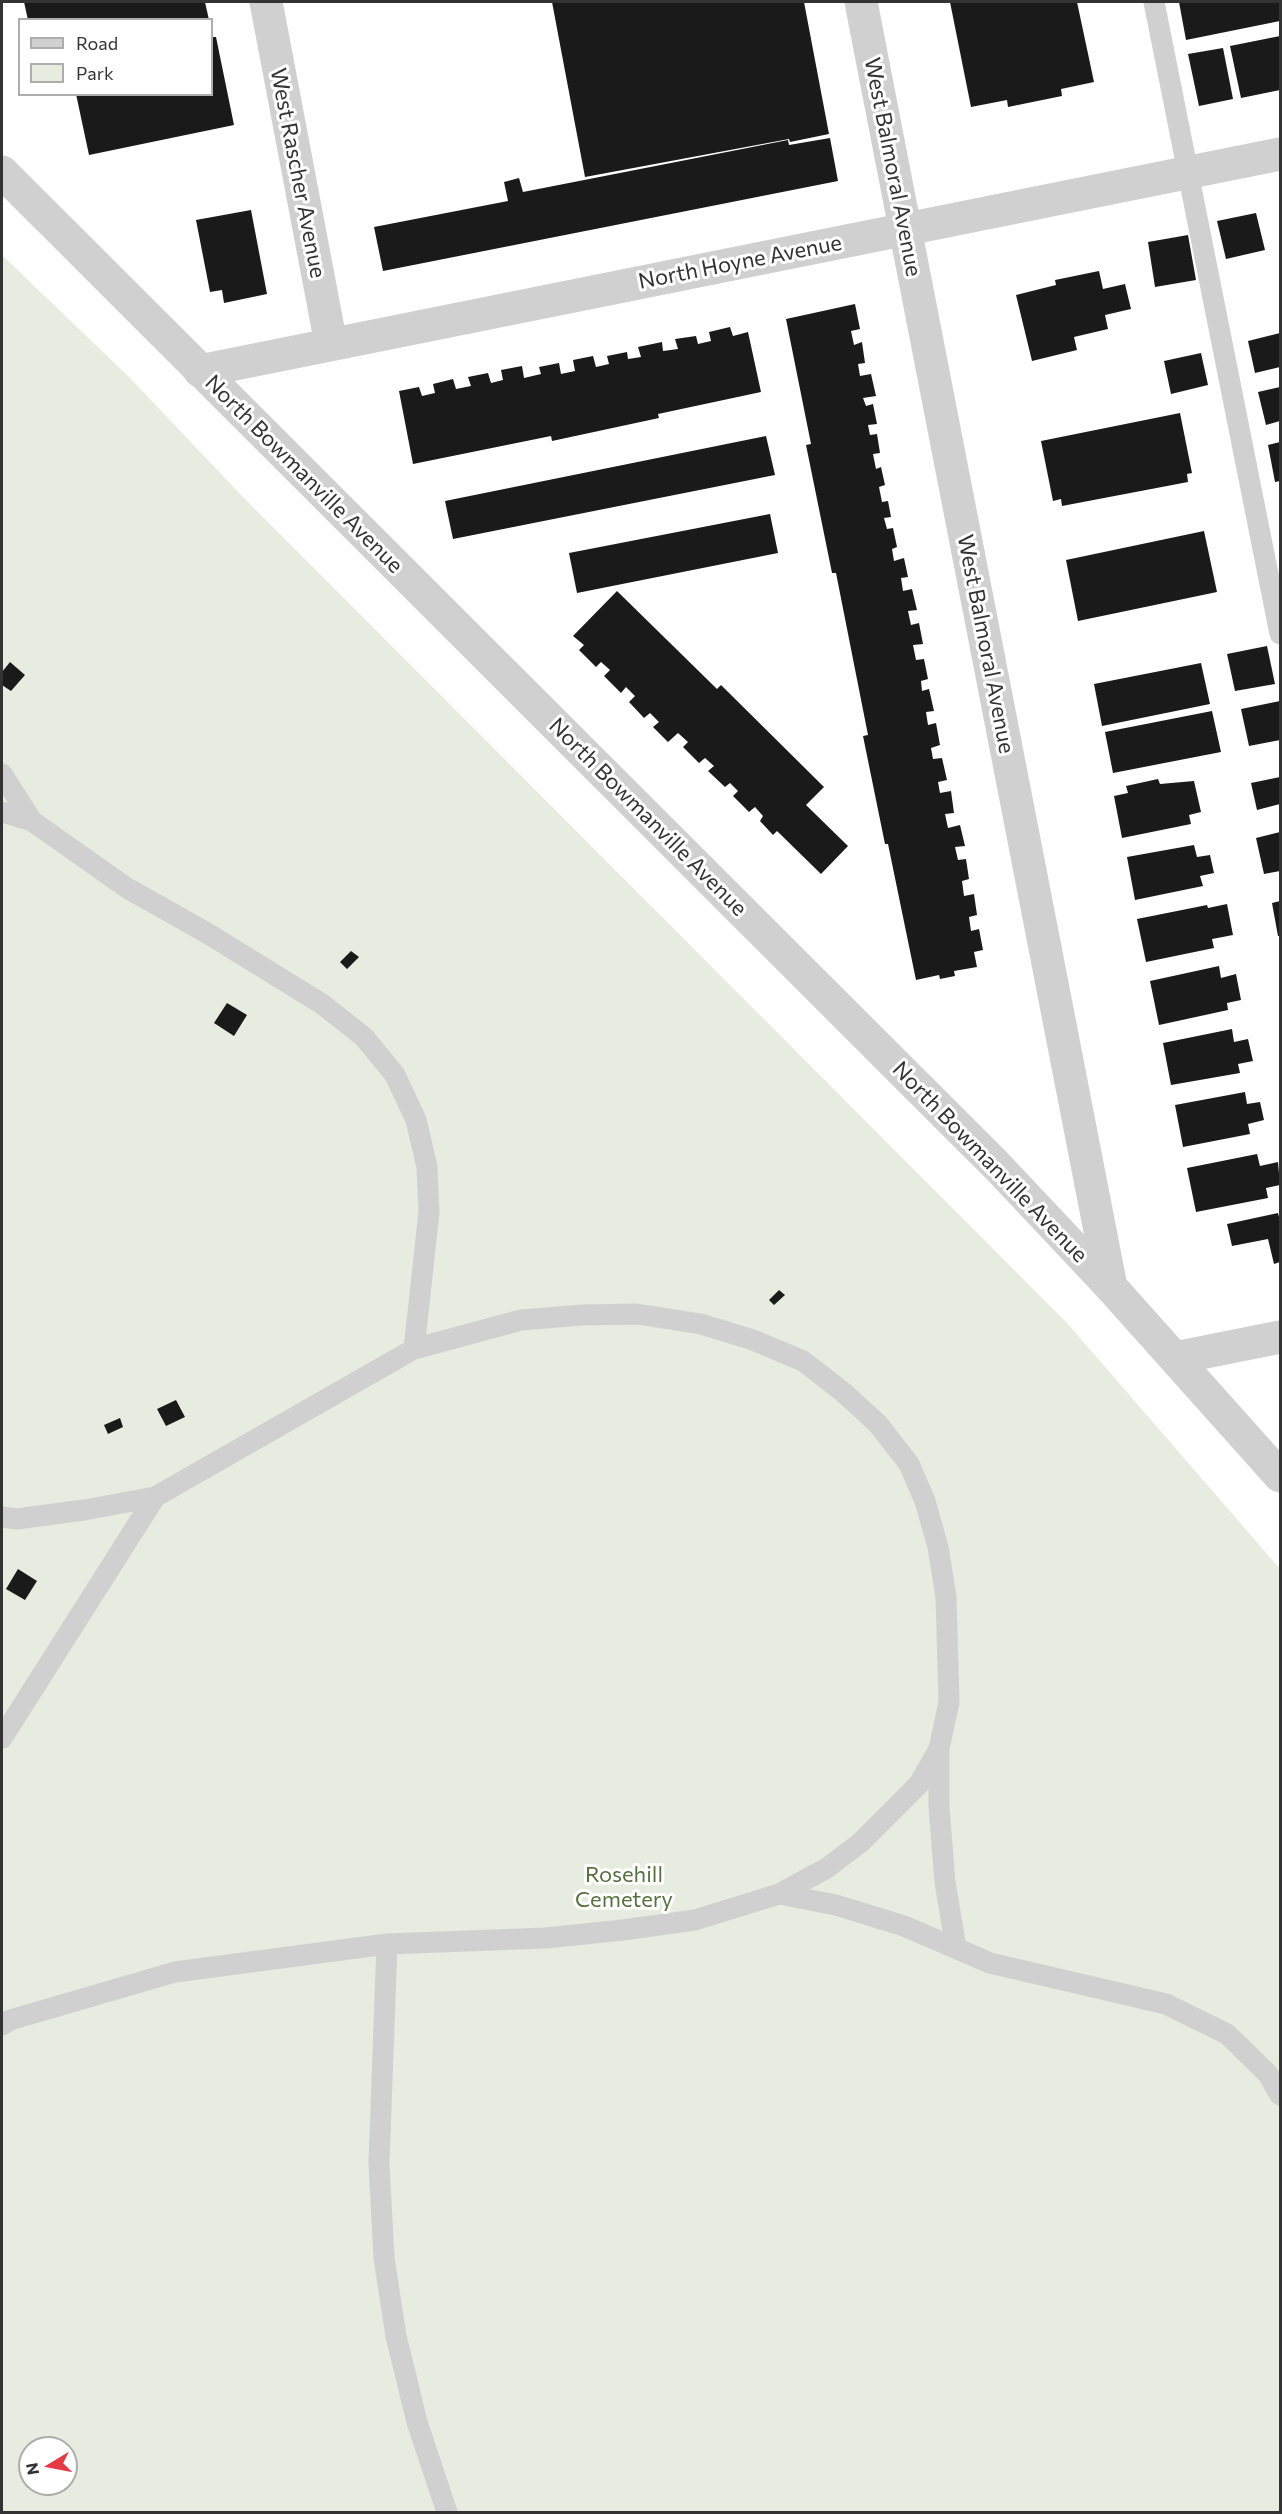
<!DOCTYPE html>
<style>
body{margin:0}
#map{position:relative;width:1282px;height:2514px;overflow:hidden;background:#fff;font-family:Commissioner,sans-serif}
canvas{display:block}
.frame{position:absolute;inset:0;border:3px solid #333;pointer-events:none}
.legend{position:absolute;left:18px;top:18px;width:195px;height:78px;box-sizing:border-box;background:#fff;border:2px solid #adadad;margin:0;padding:8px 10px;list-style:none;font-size:18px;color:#333}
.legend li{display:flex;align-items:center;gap:12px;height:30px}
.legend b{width:30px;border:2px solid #adadad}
.north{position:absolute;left:18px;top:2436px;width:60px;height:60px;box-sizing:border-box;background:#fff;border:2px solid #adadad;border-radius:50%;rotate:260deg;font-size:16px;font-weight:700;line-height:24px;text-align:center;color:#333}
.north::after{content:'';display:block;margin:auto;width:21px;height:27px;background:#e63946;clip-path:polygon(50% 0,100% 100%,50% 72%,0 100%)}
</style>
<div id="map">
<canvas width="1282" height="2514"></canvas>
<div class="frame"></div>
<ul class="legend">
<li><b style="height:8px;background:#d0d0d0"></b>Road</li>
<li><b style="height:16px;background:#e6ecdf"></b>Park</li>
</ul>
<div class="north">N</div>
</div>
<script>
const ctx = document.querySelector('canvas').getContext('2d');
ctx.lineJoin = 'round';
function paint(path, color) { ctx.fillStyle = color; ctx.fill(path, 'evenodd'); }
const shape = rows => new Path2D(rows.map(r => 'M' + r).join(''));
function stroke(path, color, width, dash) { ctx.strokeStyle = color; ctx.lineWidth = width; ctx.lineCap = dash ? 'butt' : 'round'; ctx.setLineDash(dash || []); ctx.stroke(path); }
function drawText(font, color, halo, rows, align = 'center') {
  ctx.font = font + ' Commissioner,sans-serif'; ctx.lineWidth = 6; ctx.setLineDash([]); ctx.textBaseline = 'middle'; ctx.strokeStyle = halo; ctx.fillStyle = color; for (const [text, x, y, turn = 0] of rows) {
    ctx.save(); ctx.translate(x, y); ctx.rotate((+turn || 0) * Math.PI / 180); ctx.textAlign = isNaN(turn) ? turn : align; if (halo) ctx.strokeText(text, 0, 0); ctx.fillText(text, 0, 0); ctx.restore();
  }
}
paint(shape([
 [2,255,131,379,240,494,1067,1323,1280,1569,1280,2512,2,2512],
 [30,2448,66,2448,66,2484,30,2484]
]), '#e6ecdf');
paint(shape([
 [24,2,205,2,209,20,28,20],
 [552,2,804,2,829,134,790,142,789,139,585,177],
 [950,2,1077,2,1094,82,1061,89,1062,96,1008,107,1007,100,971,107],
 [1179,2,1280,2,1280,21,1186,40],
 [1280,36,1280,90,1241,98,1230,46],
 [212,37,216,37,234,125,89,155,76,94,212,94],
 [1223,48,1233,99,1199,106,1188,54],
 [830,138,838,181,383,271,374,227,508,201,504,182,519,178,523,192,788,140,789,145],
 [251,210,267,294,224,303,222,290,210,292,196,220],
 [1256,213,1265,250,1226,259,1217,221],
 [1188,235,1196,280,1155,287,1148,242],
 [1099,271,1103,289,1125,284,1131,309,1105,315,1108,329,1074,337,1077,350,1032,361,1016,295,1056,285,1055,280],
 [855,304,860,329,851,331,854,345,862,342,865,363,858,364,860,376,871,374,876,396,863,398,866,406,873,404,877,424,868,425,870,435,877,434,880,453,873,454,876,469,881,467,885,485,879,487,882,502,888,501,891,517,884,518,887,529,893,528,897,547,892,549,894,561,904,558,908,577,901,578,903,591,912,589,917,610,908,611,911,625,919,623,923,644,913,645,916,660,924,659,928,679,921,681,922,691,929,689,934,711,926,712,928,725,936,723,940,745,931,748,933,759,942,758,947,780,938,782,940,793,951,791,954,813,945,814,948,828,960,825,965,846,955,847,958,860,966,859,969,879,962,881,964,896,974,894,977,915,969,917,971,931,979,929,983,950,974,952,977,967,954,971,955,976,940,979,939,975,916,980,888,844,885,844,863,736,868,735,836,573,832,573,806,445,811,444,786,319],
 [730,327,733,336,748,332,761,392,658,414,659,418,552,441,551,436,413,464,399,391,419,387,422,396,435,393,433,384,453,379,456,389,471,386,468,377,488,373,491,383,503,380,501,370,522,366,524,378,541,374,539,367,559,363,561,374,575,371,573,360,593,356,596,367,609,364,607,356,627,352,628,359,641,357,638,347,662,342,663,351,678,349,675,339,696,336,698,344,711,341,709,332],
 [1280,333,1280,367,1255,373,1248,341],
 [1201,353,1208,385,1171,394,1164,361],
 [1280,387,1280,421,1266,425,1258,392],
 [1180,413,1192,473,1187,474,1188,482,1062,506,1061,499,1053,501,1041,441],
 [766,436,775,475,453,539,445,501],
 [1280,442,1280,481,1275,482,1268,445],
 [770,514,778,553,577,593,569,553],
 [1204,531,1217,592,1078,621,1066,560],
 [617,591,717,689,721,685,824,787,806,805,848,846,821,874,777,831,773,835,760,821,763,816,755,807,749,812,733,796,738,791,730,783,725,787,708,771,714,766,705,758,699,763,683,747,688,742,678,733,668,742,653,727,659,722,650,713,644,718,629,702,635,696,626,687,621,693,604,676,610,670,601,662,596,667,579,650,584,645,573,636],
 [1267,646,1275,684,1235,691,1227,654],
 [10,662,25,675,11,691,2,685,2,672],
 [1201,663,1210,704,1102,726,1094,684],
 [1280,701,1280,740,1249,746,1241,709],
 [1212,711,1221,752,1113,773,1105,732],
 [1280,777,1280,804,1257,810,1251,783],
 [1158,779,1160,784,1194,781,1201,812,1189,815,1191,824,1122,838,1114,796,1128,793,1126,786],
 [1280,832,1280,871,1264,874,1256,838],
 [1194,845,1197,857,1210,855,1214,873,1200,876,1203,886,1135,900,1127,857],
 [1280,901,1280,936,1278,936,1272,903],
 [1227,904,1233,935,1212,939,1214,948,1146,962,1137,919,1207,905,1208,908],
 [351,951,359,957,347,969,340,962],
 [1219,966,1221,978,1236,974,1241,1000,1227,1003,1228,1010,1159,1025,1150,981],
 [227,1003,247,1015,234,1036,214,1023],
 [1232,1029,1234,1042,1248,1039,1253,1061,1238,1064,1240,1073,1171,1085,1163,1043],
 [1245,1092,1247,1104,1260,1102,1264,1120,1248,1124,1250,1134,1183,1147,1175,1105],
 [1257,1154,1260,1166,1278,1162,1280,1185,1266,1188,1268,1198,1196,1212,1187,1168],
 [1278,1213,1280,1221,1280,1262,1274,1264,1268,1239,1232,1246,1227,1224],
 [779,1290,785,1295,774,1305,769,1300],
 [176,1400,185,1417,166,1426,157,1409],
 [120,1418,123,1427,108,1434,104,1425],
 [18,1569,37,1581,25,1600,6,1589]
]), '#1a1a1a');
stroke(shape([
 [1154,2,1280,634],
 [2,774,32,821,127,888,207,933,322,1004,364,1037,395,1075,416,1120,427,1167,429,1212,414,1349],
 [2,812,32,821],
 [2,1517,17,1519,84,1510,155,1497],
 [2,1738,155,1497,414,1349,521,1320,582,1315,637,1314,701,1324,753,1340,803,1361,843,1392,878,1424,909,1464,925,1501,938,1547,946,1597,949,1702,939,1749,919,1784,860,1843,827,1868,779,1894],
 [939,1749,939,1807,945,1882,956,1948],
 [387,1944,379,2163,384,2258,396,2336,417,2422,447,2512],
 [2,2025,10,2020,175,1972,387,1944,546,1938,623,1930,695,1920,779,1894,836,1905,904,1926,990,1963,1166,2004,1227,2034,1268,2074,1280,2095]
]), '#d0d0d0', 21);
stroke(shape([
 [266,2,331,344],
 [861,2,1111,1287],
 [200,371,1280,154],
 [1175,1358,1280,1337]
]), '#d0d0d0', 33);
stroke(shape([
 [2,172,998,1167,1111,1287,1280,1476]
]), '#d0d0d0', 33);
drawText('22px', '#333', '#fff', [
 ["West Balmoral Avenue",893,167,79],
 ["West Rascher Avenue",298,173,79],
 ["North Hoyne Avenue",740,262,-11],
 ["North Bowmanville Avenue",304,474,45],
 ["West Balmoral Avenue",986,644,79],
 ["North Bowmanville Avenue",648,817,45],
 ["North Bowmanville Avenue",990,1162,46]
]);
drawText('22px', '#56703f', '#fff', [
 ["Rosehill",624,1875],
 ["Cemetery",624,1900]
]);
</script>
